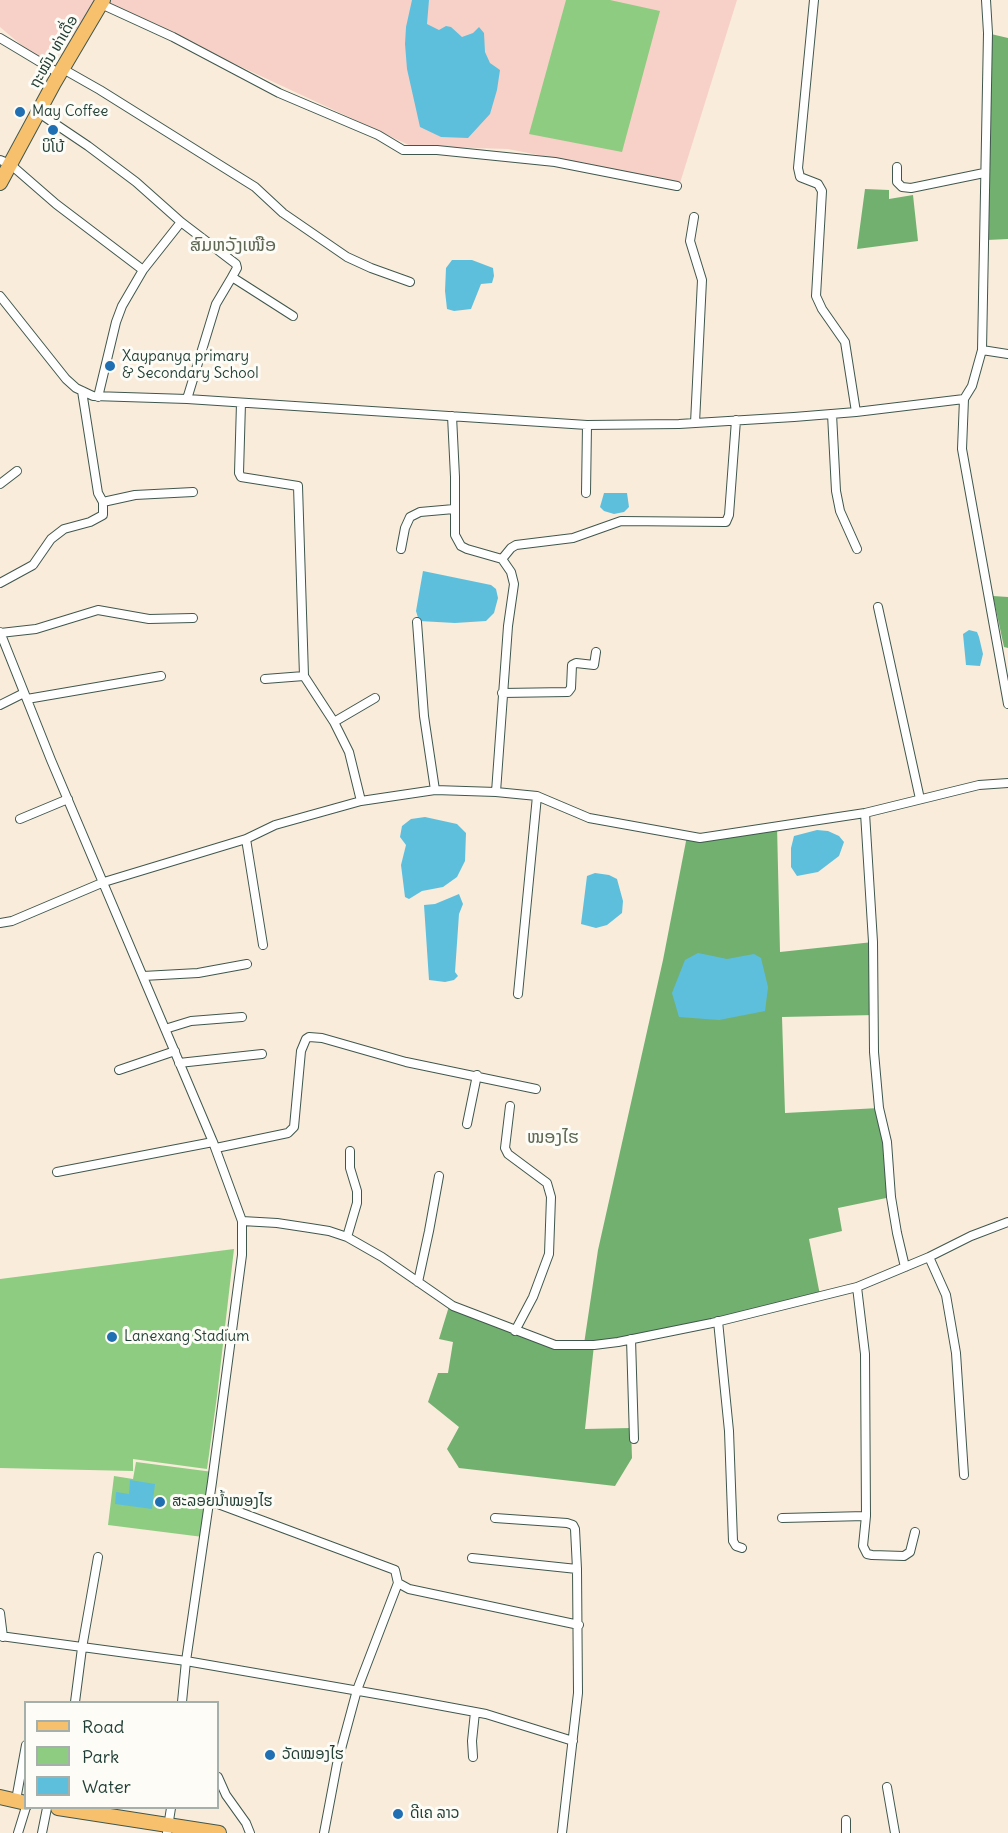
<!DOCTYPE html>
<meta charset="utf-8">
<style>
body{margin:0}
#map{position:relative;width:1008px;height:1833px;overflow:hidden;background:#f9ecdb;font-family:Delius,sans-serif}
canvas{display:block}
.legend{position:absolute;left:24px;top:1701px;width:195px;height:108px;box-sizing:border-box;background:#fdfcf7;border:2px solid #a4b0a9;margin:0;padding:8px 10px;list-style:none;font-size:18px;color:#1f3d34}
.legend li{display:flex;align-items:center;gap:12px;height:30px}
.legend b{width:30px;border:2px solid #a4b0a9}
</style>
<div id="map">
<canvas width="1008" height="1833"></canvas>
<ul class="legend">
<li><b style="height:8px;background:#f7c06c"></b>Road</li>
<li><b style="height:16px;background:#8ecc82"></b>Park</li>
<li><b style="height:16px;background:#5ebfdd"></b>Water</li>
</ul>
</div>
<script>
const ctx = document.querySelector('canvas').getContext('2d');
ctx.lineJoin = 'round';
function paint(path, color) { ctx.fillStyle = color; ctx.fill(path, 'evenodd'); }
const shape = rows => new Path2D(rows.map(r => 'M' + r).join(''));
function stroke(path, color, width, dash) { ctx.strokeStyle = color; ctx.lineWidth = width; ctx.lineCap = dash ? 'butt' : 'round'; ctx.setLineDash(dash || []); ctx.stroke(path); }
function drawText(font, color, halo, rows, align = 'center') {
  ctx.font = font + ' Delius,"Noto Sans Lao",sans-serif'; ctx.lineWidth = 6; ctx.setLineDash([]); ctx.textBaseline = 'middle'; ctx.strokeStyle = halo; ctx.fillStyle = color; for (const [text, x, y, turn = 0] of rows) {
    ctx.save(); ctx.translate(x, y); ctx.rotate((+turn || 0) * Math.PI / 180); ctx.textAlign = isNaN(turn) ? turn : align; if (halo) ctx.strokeText(text, 0, 0); ctx.fillText(text, 0, 0); ctx.restore();
  }
}
paint(shape([
 [0,0,737,0,680,183,508,149,411,146,102,2,45,65,0,27]
]), '#f7d1c7');
paint(shape([
 [566,0,610,0,660,11,622,152,529,134],
 [234,1249,217,1396,207,1469,133,1459,133,1471,0,1468,0,1279],
 [136,1462,213,1472,203,1537,108,1525,114,1476,133,1479]
]), '#8ecc82');
paint(shape([
 [991,34,1008,38,1008,239,987,240],
 [865,189,889,190,889,199,913,195,918,241,857,249],
 [993,596,1008,597,1008,648,1004,647],
 [777,826,780,952,873,942,875,1015,782,1017,785,1113,879,1108,891,1197,838,1208,842,1231,809,1239,820,1295,594,1345,585,1429,631,1428,632,1458,615,1486,459,1468,447,1449,459,1427,428,1402,438,1373,448,1373,453,1342,439,1339,450,1303,559,1342,584,1344,598,1250,663,960,687,836]
]), '#72b070');
paint(shape([
 [412,0,429,0,427,24,439,30,446,26,451,27,462,37,473,33,479,27,484,33,485,52,490,63,500,70,497,90,490,114,468,138,441,137,420,127,407,69,405,44,406,27],
 [452,260,472,260,493,268,494,276,492,283,481,284,471,309,454,311,447,309,445,291,446,268],
 [604,493,627,493,629,507,624,512,614,514,604,511,600,507],
 [423,571,491,585,496,589,498,598,494,613,486,621,455,623,419,621,416,611],
 [969,630,977,632,979,637,983,654,980,666,966,665,963,634],
 [425,817,457,824,466,833,465,861,457,877,443,887,422,891,409,899,405,897,401,865,406,845,400,837,402,826,411,819],
 [817,830,828,831,839,836,844,842,839,856,818,872,797,876,791,867,791,848,794,836],
 [595,873,609,875,617,879,623,901,622,913,607,925,596,928,581,924,587,876],
 [459,894,463,904,459,914,455,972,458,976,454,980,445,982,429,980,424,905,435,904],
 [698,953,727,959,754,954,761,958,768,987,765,1011,719,1020,679,1017,672,993,685,960],
 [130,1480,155,1484,152,1509,115,1504,116,1492,129,1494]
]), '#5ebfdd');
const street = shape([
 [814,0,798,168,800,177,818,184,822,191,816,296,822,309,845,342,856,412],
 [986,0,988,33,982,350,972,386,964,399,962,449,1008,704],
 [101,4,173,37,279,93,378,135,403,150,437,150,555,162,677,186],
 [0,38,60,74],
 [63,69,100,90,255,187,283,213,347,257,371,268,410,282],
 [39,113,88,146,136,182,181,222,236,264,237,268,232,277,293,316],
 [0,160,10,164,56,204,143,270],
 [897,167,897,182,902,187,911,188,984,173],
 [694,217,690,241,702,280,695,423],
 [0,296,66,379,76,388,93,396,187,399,587,425,679,424,794,417,856,412,964,399],
 [982,350,1008,354],
 [98,397,116,322,122,306,143,270,181,222],
 [187,399,216,304,232,277],
 [241,403,239,473,241,477,298,486,304,676,334,722,349,752,361,801],
 [832,414,836,491,840,511,857,549],
 [452,416,455,477,455,535,461,546,467,549,502,559,511,572,514,584,508,626,496,792],
 [0,484,17,471],
 [586,493,587,425],
 [103,502,135,495,193,492],
 [401,549,405,528,410,517,420,512,454,509],
 [502,559,511,548,516,545,573,538,621,521,726,522,729,515,736,420],
 [0,583,33,565,51,539,64,529,90,522,103,515,103,502,98,493,82,391],
 [878,607,920,799],
 [417,622,424,716,435,790],
 [0,632,51,760,213,1142,242,1221,242,1255,212,1482,186,1661,182,1702],
 [0,633,36,629,98,610,149,619,193,618],
 [265,679,304,676],
 [502,693,568,692,571,688,572,665,576,663,594,665,596,652],
 [27,699,161,676],
 [0,705,24,693],
 [334,722,375,698],
 [865,813,873,942,874,1052,879,1108,887,1142,891,1197,897,1233,905,1267],
 [20,819,68,799],
 [246,839,263,945],
 [0,923,12,921,104,882,246,839,275,825,361,801,435,790,496,792,537,796,589,818,700,838,865,813,979,785,1008,783],
 [143,976,198,973,247,964],
 [518,994,537,796],
 [165,1029,191,1021,242,1017],
 [179,1063,262,1054],
 [119,1070,175,1051],
 [510,1106,505,1148,508,1154,547,1183,551,1197,549,1254,533,1297,515,1331],
 [467,1124,477,1075],
 [216,1148,288,1133,294,1127,301,1051,306,1039,309,1037,322,1038,406,1062,536,1089],
 [57,1172,213,1142],
 [242,1221,277,1223,310,1228,329,1231,347,1237,382,1257,453,1306,555,1345,594,1345,618,1342,712,1323,857,1287,929,1257,971,1236,1008,1222],
 [347,1237,357,1203,357,1191,350,1168,350,1151],
 [929,1257,946,1295,956,1353,964,1475],
 [418,1282,429,1231,439,1176],
 [857,1287,865,1354,866,1516,863,1546,867,1554,872,1555,904,1556,910,1552,915,1532],
 [718,1321,729,1431,733,1541,736,1546,742,1548],
 [631,1339,634,1439],
 [210,1501,395,1570,398,1583,409,1589,579,1625],
 [495,1518,567,1523,573,1525,575,1529,577,1569],
 [782,1518,866,1516],
 [472,1558,577,1569,578,1693,562,1833],
 [0,1613,3,1637],
 [0,1636,186,1661,405,1699,486,1714,573,1741],
 [75,1702,82,1648,98,1557],
 [473,1757,472,1741,475,1712],
 [218,1777,226,1795,246,1823,250,1833],
 [887,1787,895,1833],
 [16,1800,26,1745],
 [18,1833,26,1807],
 [42,1833,47,1808],
 [167,1833,171,1808],
 [324,1833,337,1764,357,1690,398,1583],
 [846,1833,846,1820]
]);
const primary = shape([
 [0,183,54,83,103,0],
 [0,1797,26,1803],
 [58,1808,219,1833]
]);
stroke(street, '#40574d', 10);
stroke(primary, '#40574d', 16);
stroke(street, '#fff', 8);
stroke(primary, '#f7c06c', 14);
for (const [x, y, r, color] of [
 [20,112,6,"#1f6fb2"],
 [53,130,6,"#1f6fb2"],
 [110,366,6,"#1f6fb2"],
 [112,1337,6,"#1f6fb2"],
 [160,1502,6,"#1f6fb2"],
 [270,1755,6,"#1f6fb2"],
 [398,1814,6,"#1f6fb2"]
]) { const dot = new Path2D(); dot.arc(x, y, r, 0, 2 * Math.PI); ctx.fillStyle = color; ctx.fill(dot); stroke(dot, '#fdfcf7', 2); }
drawText('15px', '#1f3d34', '#fdfcf7', [
 ["ຖະໝົນ ທ່າເດື່ອ",54,52,-60]
]);
drawText('15px', '#1f3d34', '#fdfcf7', [
 ["May Coffee",32,112],
 ["ບິໂບ້",53,148,"center"],
 ["Xaypanya primary",122,357],
 ["& Secondary School",122,374],
 ["Lanexang Stadium",124,1337],
 ["ສະລອຍນ້ຳໝອງໄຮ",172,1502],
 ["ວັດໝອງໄຮ",282,1755],
 ["ດີເຄ ລາວ",410,1814]
], 'left');
drawText('18px', '#5e6754', '#fdfcf7', [
 ["ສົມຫວັງເໜືອ",233,246],
 ["ໜອງໄຮ",553,1138]
]);
</script>
